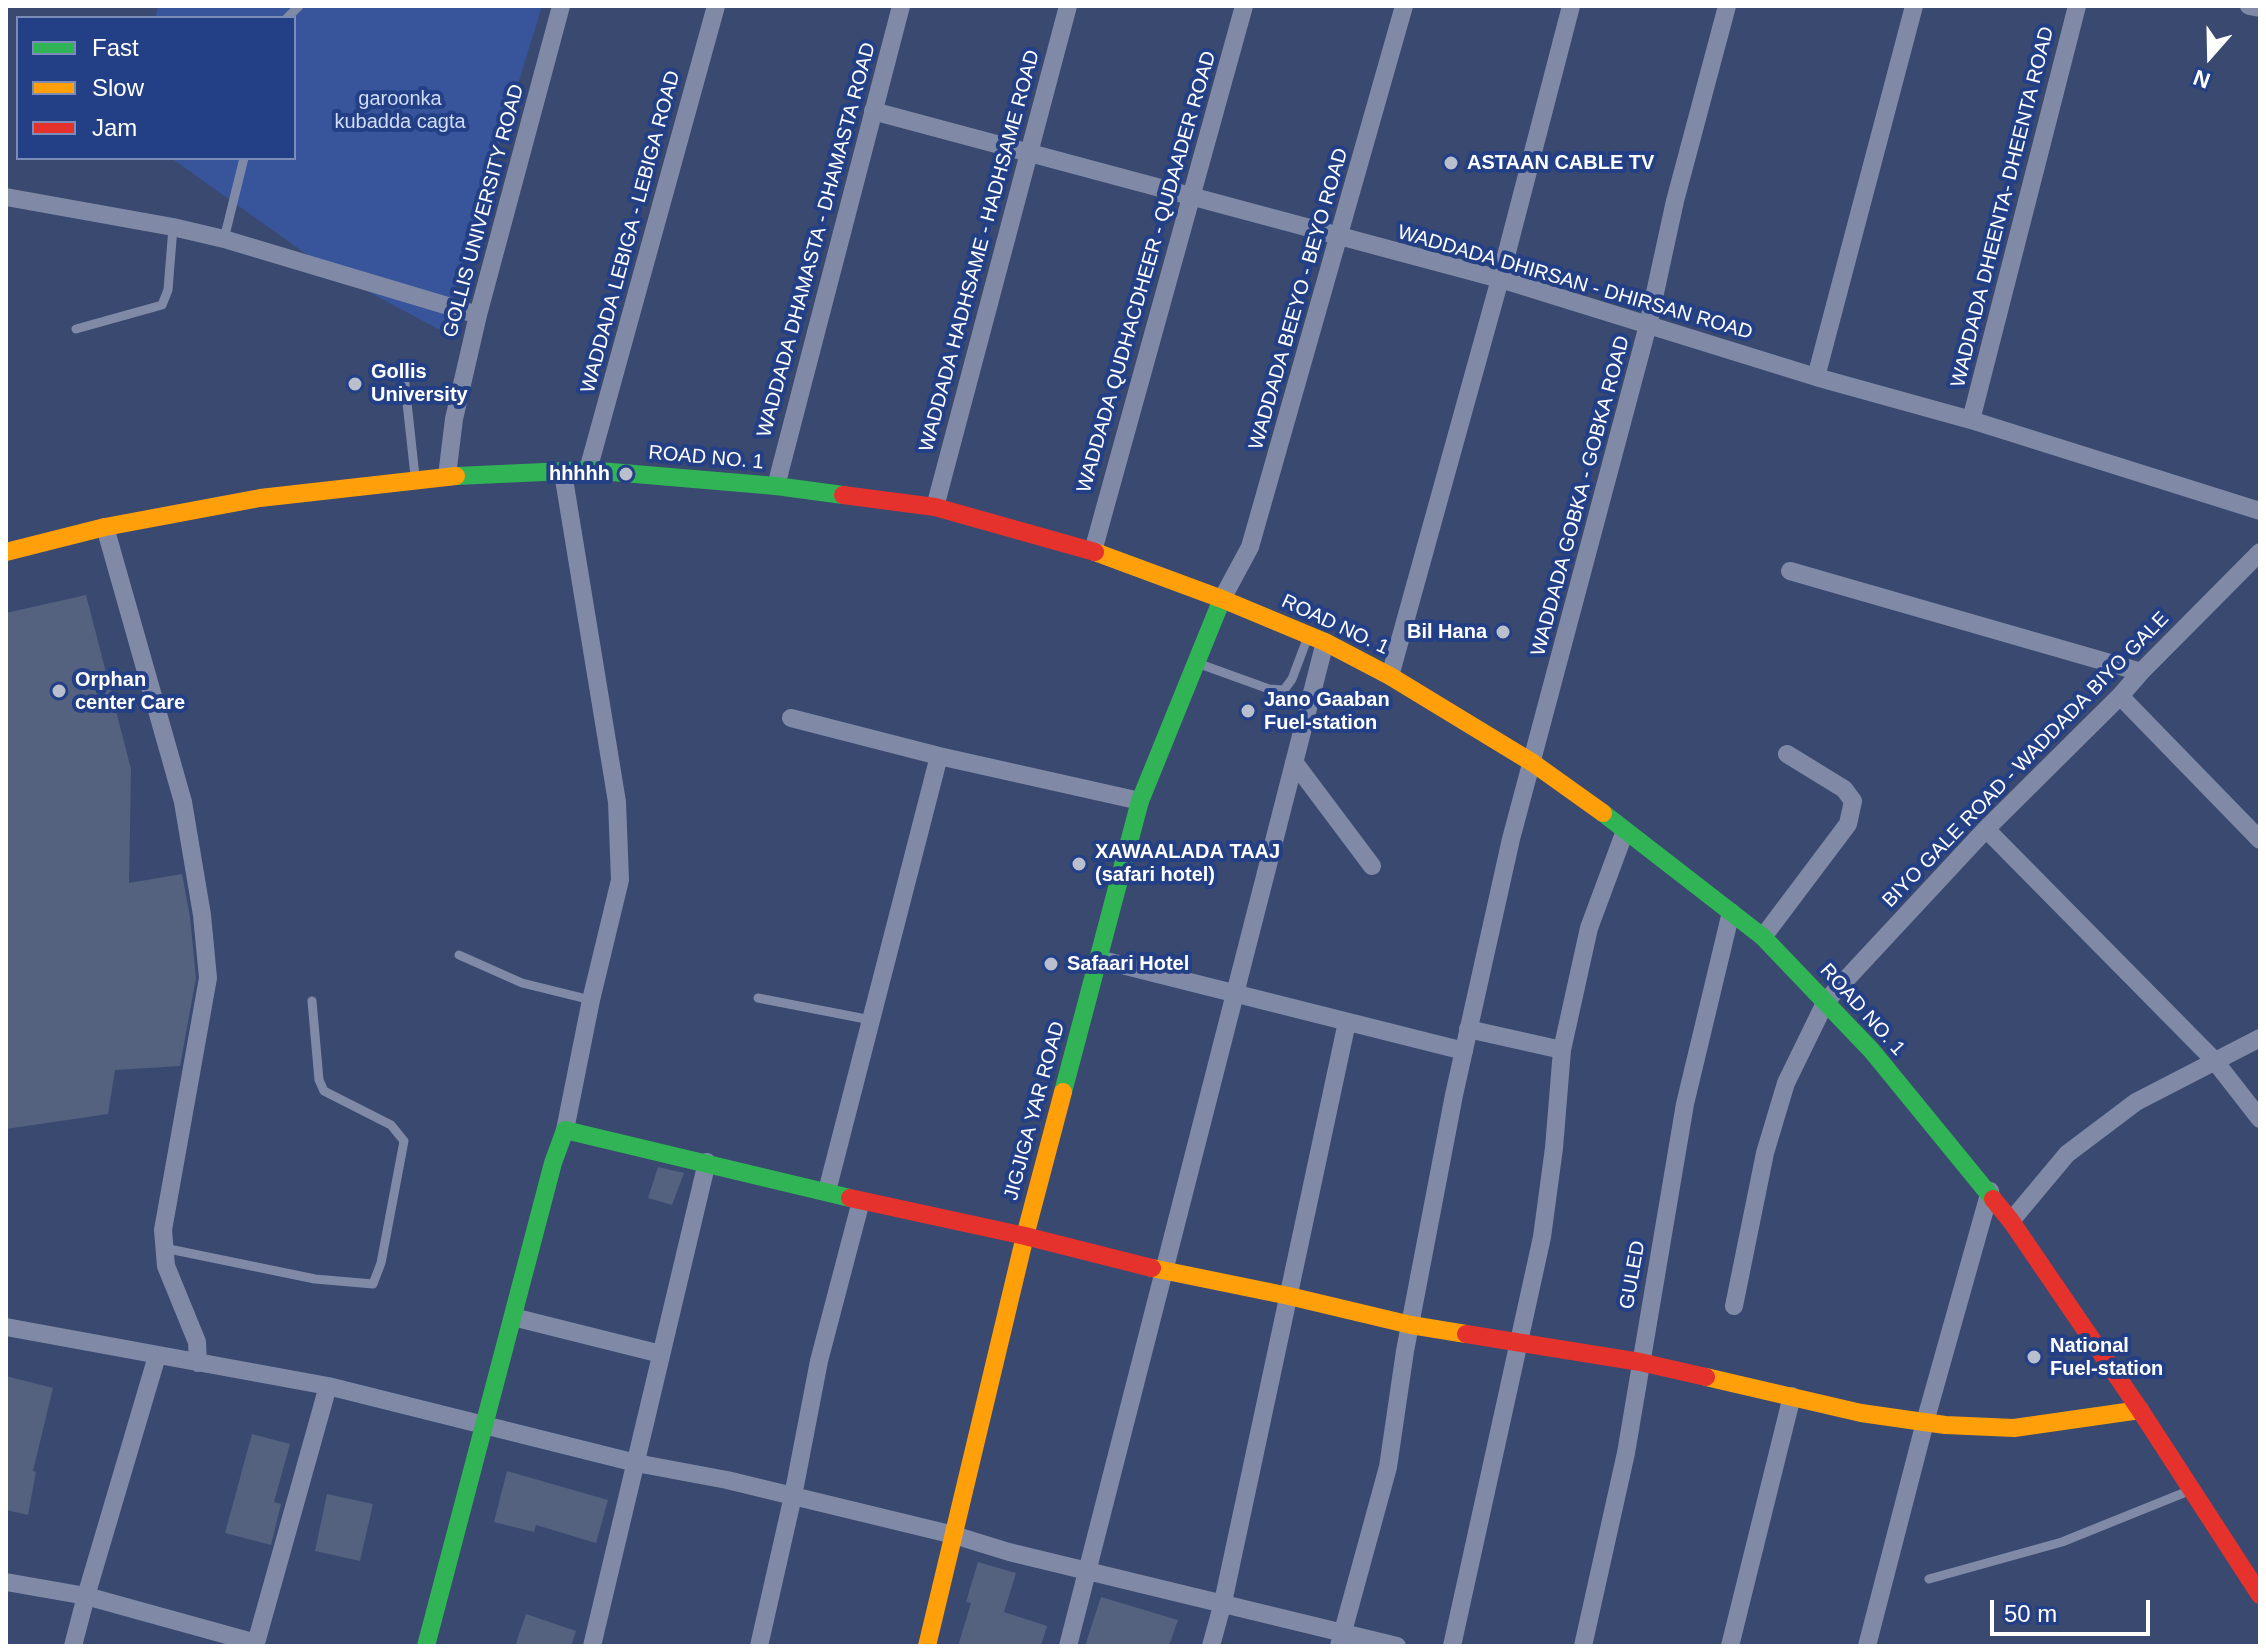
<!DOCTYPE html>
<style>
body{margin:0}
#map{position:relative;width:2266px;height:1652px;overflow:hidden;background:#394970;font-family:Arial,sans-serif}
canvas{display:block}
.frame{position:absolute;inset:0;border:8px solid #fff;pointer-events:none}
.legend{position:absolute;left:16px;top:16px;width:280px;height:144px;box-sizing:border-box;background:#233f86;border:2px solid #7b8cb6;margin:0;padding:10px 14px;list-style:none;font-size:24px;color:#fff}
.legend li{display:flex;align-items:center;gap:16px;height:40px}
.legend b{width:40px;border:2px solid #7b8cb6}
.north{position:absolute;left:2170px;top:16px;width:80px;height:80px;-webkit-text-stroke:6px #233f86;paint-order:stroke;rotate:200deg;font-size:22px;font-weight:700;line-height:32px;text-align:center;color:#fff}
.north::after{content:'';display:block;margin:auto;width:28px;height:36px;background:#fff;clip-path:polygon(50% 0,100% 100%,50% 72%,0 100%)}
.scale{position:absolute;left:1990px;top:1600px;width:160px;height:36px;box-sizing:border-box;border:4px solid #fff;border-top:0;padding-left:10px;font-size:24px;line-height:28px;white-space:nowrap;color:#fff;-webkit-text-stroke:6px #233f86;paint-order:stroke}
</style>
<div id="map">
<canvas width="2266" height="1652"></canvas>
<div class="frame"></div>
<ul class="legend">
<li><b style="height:10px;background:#30b455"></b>Fast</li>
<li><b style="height:10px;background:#ff9f0a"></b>Slow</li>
<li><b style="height:10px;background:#e5322d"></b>Jam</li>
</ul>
<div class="north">N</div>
<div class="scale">50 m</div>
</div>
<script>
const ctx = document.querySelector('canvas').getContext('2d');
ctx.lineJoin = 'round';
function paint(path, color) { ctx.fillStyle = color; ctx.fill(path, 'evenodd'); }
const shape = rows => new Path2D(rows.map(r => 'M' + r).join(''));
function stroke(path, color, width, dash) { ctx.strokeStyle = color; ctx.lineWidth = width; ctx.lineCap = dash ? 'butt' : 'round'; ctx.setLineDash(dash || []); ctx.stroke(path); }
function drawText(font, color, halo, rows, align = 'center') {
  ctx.font = font + ' Arial,sans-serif'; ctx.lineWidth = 8; ctx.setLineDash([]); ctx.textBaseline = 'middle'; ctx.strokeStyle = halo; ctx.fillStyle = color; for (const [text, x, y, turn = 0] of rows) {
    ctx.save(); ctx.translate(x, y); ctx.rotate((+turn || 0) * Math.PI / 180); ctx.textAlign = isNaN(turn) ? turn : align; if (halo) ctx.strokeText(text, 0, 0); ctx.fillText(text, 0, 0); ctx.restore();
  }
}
paint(shape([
 [158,6,542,6,442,331,333,273,171,158,294,158,294,18,155,18]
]), '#38559b');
paint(shape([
 [86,595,131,769,129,883,182,874,190,917,196,978,180,1066,115,1070,108,1114,6,1129,6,613],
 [658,1167,684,1173,672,1205,648,1198],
 [6,1376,53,1388,33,1471,36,1472,28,1515,6,1510],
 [252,1434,290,1444,274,1502,281,1504,271,1545,225,1533],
 [507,1471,608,1500,596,1543,536,1525,534,1532,494,1522],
 [327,1494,373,1504,360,1561,315,1551],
 [978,1562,1016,1573,1004,1612,1047,1626,1041,1646,958,1646,971,1603,966,1602],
 [1101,1597,1178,1620,1169,1646,1085,1646],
 [526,1614,576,1631,571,1646,515,1646]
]), '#546280');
stroke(shape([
 [287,18,299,6],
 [224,239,244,158],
 [76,329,162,305,168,290,173,227],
 [403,366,415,476],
 [1197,663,1269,689,1284,690,1292,679,1306,642],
 [459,955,522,983,591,1000],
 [758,998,871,1020],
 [164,1248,315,1279,373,1284,381,1263,404,1141,391,1125,324,1091,319,1080,312,1001],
 [1929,1579,2062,1542,2186,1492]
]), '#808aa6', 9);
stroke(shape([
 [2249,6,2260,8],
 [873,111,1500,279,1816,377,1971,420,2260,511],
 [6,197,173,227,224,239,478,315],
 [1816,377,1914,6],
 [1971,420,2077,6],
 [588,470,716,6],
 [563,473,617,802,620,880,591,1000,565,1130],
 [447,476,454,419,478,315,561,6],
 [776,486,901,6],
 [935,507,1068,6],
 [105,527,183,802,202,915,208,978,163,1230,166,1266,197,1342,198,1363],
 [1093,551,1244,6],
 [1790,571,2141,672],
 [1222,599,1250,547,1404,6],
 [1390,676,1500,279,1571,6],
 [2120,696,2260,840],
 [791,718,939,756,1140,801],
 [1294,762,1372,866],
 [1986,829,2214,1060,2260,1119],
 [1763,937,1848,824,1853,801,1844,789,1787,754],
 [1098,959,1464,1051],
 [1468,1029,1562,1050],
 [827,1191,939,756],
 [2011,1221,2067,1154,2136,1102,2260,1038],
 [1734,1306,1765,1153,1786,1083,1826,1001,1986,829,2120,696,2141,672,2260,552],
 [513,1317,661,1354],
 [6,1327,328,1386,636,1463,727,1480,954,1535,1009,1552,1397,1646],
 [6,1582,86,1596,256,1643,328,1386],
 [73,1646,86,1596,157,1356],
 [592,1646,707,1162],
 [759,1646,793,1496,819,1361,861,1201],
 [1068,1646,1325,642],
 [1211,1646,1223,1602,1347,1022],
 [1339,1646,1388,1467,1405,1351,1454,1095,1511,839,1648,325,1675,201,1727,6],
 [1452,1646,1542,1237,1554,1148,1562,1050,1589,928,1625,831],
 [1583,1646,1626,1453,1685,1104,1731,912],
 [1730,1646,1792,1396],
 [1867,1646,1925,1422,1990,1191]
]), '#808aa6', 18);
stroke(shape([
 [456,476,588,470,776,486,843,495],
 [1603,813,1763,937,1872,1051,1993,1199],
 [1063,1092,1140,801,1222,599],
 [426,1646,553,1163,565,1130,850,1198]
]), '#30b455', 18);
stroke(shape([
 [6,552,105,527,260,498,456,476],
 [1095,552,1222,599,1325,642,1390,676,1533,763,1603,813],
 [1152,1268,1289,1296,1411,1325,1466,1334],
 [1706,1377,1861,1413,1945,1425,2014,1428,2140,1410],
 [927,1646,1025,1236,1063,1092]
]), '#ff9f0a', 18);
stroke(shape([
 [843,495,935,507,1095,552],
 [850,1198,1025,1236,1152,1268],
 [1993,1199,2011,1221,2140,1410,2260,1595],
 [1466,1334,1640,1362,1706,1377]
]), '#e5322d', 18);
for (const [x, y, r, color] of [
 [1451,163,8,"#babfcd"],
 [355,384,8,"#babfcd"],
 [626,474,8,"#babfcd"],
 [1503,632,8,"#babfcd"],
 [59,691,8,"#babfcd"],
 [1248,711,8,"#babfcd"],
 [1079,864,8,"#babfcd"],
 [1051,964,8,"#babfcd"],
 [2034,1357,8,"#babfcd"]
]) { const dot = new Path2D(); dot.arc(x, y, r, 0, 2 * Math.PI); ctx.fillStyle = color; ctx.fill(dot); stroke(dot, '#233f86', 3); }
drawText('20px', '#d1dcf7', '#233f86', [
 ["garoonka",400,99],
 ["kubadda cagta",400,122]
]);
drawText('bold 20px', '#fff', '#233f86', [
 ["ASTAAN CABLE TV",1467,163],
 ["Gollis",371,372],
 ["University",371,395],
 ["hhhhh",610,474,"right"],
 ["Bil Hana",1487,632,"right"],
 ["Orphan",75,680],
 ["center Care",75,703],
 ["Jano Gaaban",1264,700],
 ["Fuel-station",1264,723],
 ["XAWAALADA TAAJ",1095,852],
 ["(safari hotel)",1095,875],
 ["Safaari Hotel",1067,964],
 ["National",2050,1346],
 ["Fuel-station",2050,1369]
], 'left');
drawText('20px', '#fff', '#233f86', [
 ["WADDADA DHEENTA- DHEENTA ROAD",2003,207,-76],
 ["GOLLIS UNIVERSITY ROAD",484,211,-75],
 ["WADDADA LEBIGA - LEBIGA ROAD",631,232,-75],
 ["WADDADA DHAMASTA - DHAMASTA ROAD",817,240,-75],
 ["WADDADA HADHSAME - HADHSAME ROAD",980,251,-75],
 ["WADDADA QUDHACDHEER - QUDAADER ROAD",1147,272,-74],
 ["WADDADA DHIRSAN - DHIRSAN ROAD",1575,283,16],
 ["WADDADA BEEYO - BEYO ROAD",1299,299,-74],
 ["ROAD NO. 1",706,458,5],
 ["WADDADA GOBKA - GOBKA ROAD",1581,496,-75],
 ["ROAD NO. 1",1335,625,25],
 ["BIYO GALE ROAD - WADDADA BIYO GALE",2026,760,-46],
 ["ROAD NO. 1",1862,1010,48],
 ["JIGJIGA YAR ROAD",1035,1111,-75],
 ["GULED",1633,1275,-80]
]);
</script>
